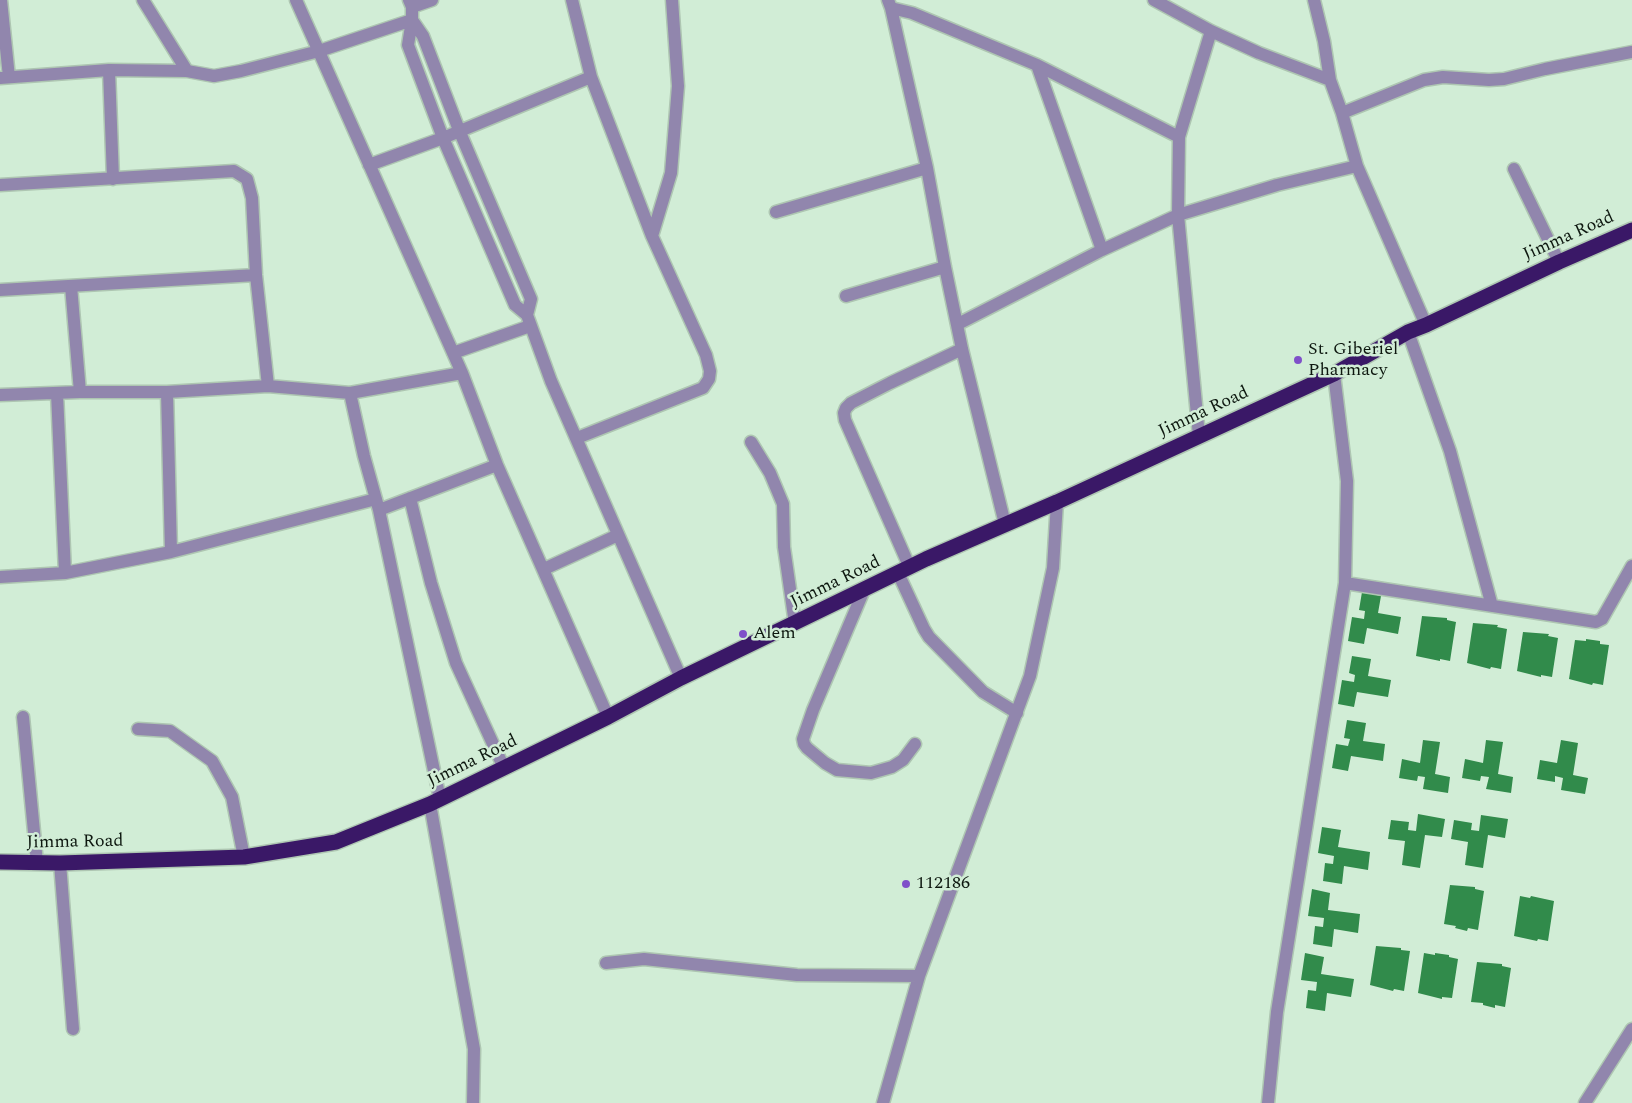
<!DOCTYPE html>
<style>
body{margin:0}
canvas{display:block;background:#d1edd6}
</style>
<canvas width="1632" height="1103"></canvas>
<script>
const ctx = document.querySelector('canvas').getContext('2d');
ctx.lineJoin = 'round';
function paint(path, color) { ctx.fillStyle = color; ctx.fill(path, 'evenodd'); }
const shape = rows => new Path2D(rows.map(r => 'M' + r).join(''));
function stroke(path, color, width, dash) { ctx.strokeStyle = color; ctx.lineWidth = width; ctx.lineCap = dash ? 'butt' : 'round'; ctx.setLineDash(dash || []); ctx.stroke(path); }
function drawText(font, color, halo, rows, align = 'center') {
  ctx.font = font + ' Spectral,serif'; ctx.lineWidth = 5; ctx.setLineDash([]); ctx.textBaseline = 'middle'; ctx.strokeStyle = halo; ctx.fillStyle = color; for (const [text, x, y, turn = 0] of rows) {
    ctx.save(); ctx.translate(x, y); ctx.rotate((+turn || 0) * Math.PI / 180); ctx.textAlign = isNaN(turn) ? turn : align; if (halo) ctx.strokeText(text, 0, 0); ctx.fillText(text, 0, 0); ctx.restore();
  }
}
paint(shape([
 [1362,592,1381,596,1378,613,1401,617,1398,634,1367,628,1364,644,1348,641,1352,617,1364,619,1365,611,1359,610],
 [1422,616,1447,618,1447,620,1456,622,1450,661,1440,659,1440,661,1416,656],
 [1473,623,1498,625,1497,627,1507,629,1501,669,1491,667,1490,669,1467,663],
 [1523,632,1549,634,1548,636,1558,638,1552,677,1541,675,1541,677,1517,671],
 [1586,639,1600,641,1600,644,1609,645,1603,685,1593,683,1592,685,1569,679,1575,640,1586,641],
 [1352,656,1371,659,1368,676,1391,680,1388,697,1357,692,1354,707,1338,704,1342,680,1354,682,1355,675,1349,673],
 [1347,720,1366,723,1363,741,1385,744,1383,761,1351,756,1348,771,1332,768,1336,744,1348,746,1350,739,1344,738],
 [1423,740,1440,742,1435,774,1450,777,1448,793,1423,789,1425,777,1418,776,1417,781,1399,778,1402,759,1420,763],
 [1486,740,1503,742,1498,774,1513,777,1511,793,1486,789,1489,777,1481,776,1480,781,1462,778,1465,759,1483,763],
 [1561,740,1578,743,1573,775,1588,778,1585,794,1561,790,1563,778,1555,776,1555,782,1537,779,1540,760,1557,763],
 [1418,814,1445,819,1442,837,1425,835,1420,868,1402,865,1405,841,1388,839,1391,820,1409,822,1408,830,1416,831],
 [1481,815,1508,819,1505,838,1488,835,1483,868,1465,865,1468,842,1451,839,1454,820,1472,823,1471,830,1479,831],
 [1322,827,1341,830,1338,847,1370,852,1368,870,1344,866,1342,884,1323,881,1325,863,1333,864,1334,856,1318,853],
 [1450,885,1475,887,1475,889,1484,891,1478,930,1468,928,1467,931,1455,928,1456,926,1444,924],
 [1312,889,1330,893,1328,910,1360,914,1358,933,1334,929,1332,947,1313,944,1315,926,1323,927,1324,918,1308,916],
 [1520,896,1530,898,1531,896,1554,901,1548,941,1538,939,1537,941,1514,936],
 [1376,946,1401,948,1401,950,1410,951,1404,991,1394,989,1393,991,1370,985],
 [1305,953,1324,957,1321,974,1354,979,1351,997,1327,993,1325,1011,1306,1008,1308,990,1316,991,1317,982,1301,980],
 [1424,953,1435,955,1435,953,1449,955,1449,957,1458,959,1452,998,1442,997,1442,999,1418,993],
 [1477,962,1502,964,1502,966,1511,968,1505,1007,1495,1005,1495,1008,1483,1005,1483,1003,1471,1002]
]), '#318b4b');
const minor = shape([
 [1,0,9,77],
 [143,0,187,71],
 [296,0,462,373,497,465,608,717],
 [572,0,591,77,652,236,706,355,710,371,709,379,703,388,577,438],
 [888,0,891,8,927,168,945,267,962,349,1005,524],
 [1154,0,1211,31,1259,53,1330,80],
 [1314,0,1324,41,1330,80,1342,113,1357,166,1426,325],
 [412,7,432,0],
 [891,8,912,13,1037,65,1179,137],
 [412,20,423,36,459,130,531,299,527,315,515,305,443,138,408,45,412,20],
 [1037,65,1102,250],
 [109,70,113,179],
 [0,78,109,70,187,71,214,76,241,71,319,51,412,20,412,7,409,0],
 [1342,113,1424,80,1443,77,1489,80,1504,79,1545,69,1632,52],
 [369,165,443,138,591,77],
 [1514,169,1559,262],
 [0,185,234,171,247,179,252,198,256,275,268,386],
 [776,212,927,168],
 [652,236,671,173,678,86,672,0],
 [71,286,80,392],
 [0,290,256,275],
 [846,296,945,267],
 [527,315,551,381,681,678],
 [958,324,1102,250,1178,215,1277,185,1357,166],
 [1408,332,1450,451,1492,606],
 [453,353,530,326],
 [167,392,171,552],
 [57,393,65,573],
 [350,393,364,456,379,510,440,799],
 [0,395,80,392,167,392,268,386,350,393,462,373],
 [1199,436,1178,215,1179,137,1211,31],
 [751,442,770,473,783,504,784,547,795,624],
 [410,498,431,583,456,663,504,768],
 [379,510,497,465],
 [910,568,845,420,844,413,846,408,851,403,890,383,962,349],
 [544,569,618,535],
 [898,573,924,629,929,637,983,692,1017,713],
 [0,577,65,573,171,552,376,499],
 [1345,583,1596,622,1602,619,1632,566],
 [864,590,813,710,803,739,804,744,807,748,825,763,837,770,871,773,892,767,903,760,915,744],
 [23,717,37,863],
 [138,729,170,731,212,761,232,797,244,857],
 [430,804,474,1049,473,1103],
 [60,863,73,1029],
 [606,963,644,959,797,975,919,976],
 [883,1103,919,976,1030,676,1053,568,1057,502],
 [1268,1103,1277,1012,1345,583,1347,481,1334,374],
 [1585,1103,1632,1029]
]);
const highway = shape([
 [0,862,60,863,244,857,336,842,430,804,608,717,681,678,926,559,1057,502,1334,374,1408,332,1426,325,1559,262,1632,230]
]);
stroke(minor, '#aec6b2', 15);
stroke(highway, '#aec6b2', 18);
stroke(minor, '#9186ad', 12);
stroke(highway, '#3a1867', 15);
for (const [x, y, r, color] of [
 [1298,360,5,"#7f50c9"],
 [743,634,5,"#7f50c9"],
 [906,884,5,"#7f50c9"]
]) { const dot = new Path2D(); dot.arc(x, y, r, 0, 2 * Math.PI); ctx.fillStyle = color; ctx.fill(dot); stroke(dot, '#d1edd6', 2); }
drawText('18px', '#0d170f', '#d1edd6', [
 ["Jimma Road",1569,237,-24],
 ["Jimma Road",1204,413,-25],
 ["Jimma Road",836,583,-26],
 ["Jimma Road",473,762,-26],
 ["Jimma Road",75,843,-1]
]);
drawText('18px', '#0d170f', '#d1edd6', [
 ["St. Giberiel",1308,350],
 ["Pharmacy",1308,371],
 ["Alem",753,634],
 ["112186",916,884]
], 'left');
</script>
